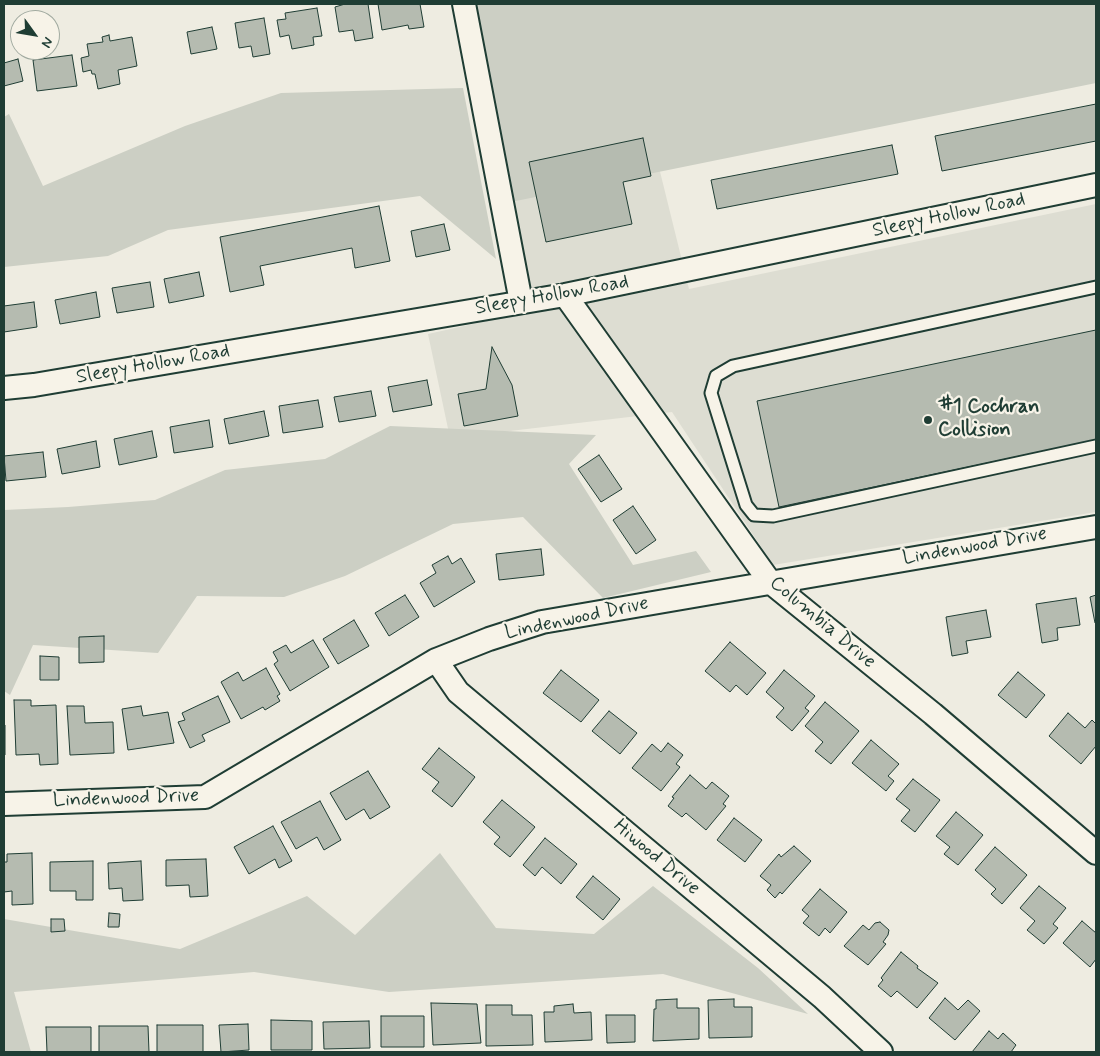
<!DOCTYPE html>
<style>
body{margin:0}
#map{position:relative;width:1100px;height:1056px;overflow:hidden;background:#eeece1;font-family:Mynerve,sans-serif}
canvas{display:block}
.frame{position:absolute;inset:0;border:5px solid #1f3d34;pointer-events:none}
.north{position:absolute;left:10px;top:10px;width:50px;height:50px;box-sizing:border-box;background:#f7f3e8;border:1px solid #a1aaa0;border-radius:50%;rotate:122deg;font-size:14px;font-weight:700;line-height:20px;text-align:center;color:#1f3d34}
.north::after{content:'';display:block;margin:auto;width:18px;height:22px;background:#1f3d34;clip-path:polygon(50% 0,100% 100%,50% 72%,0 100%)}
</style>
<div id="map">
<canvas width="1100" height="1056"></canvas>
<div class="frame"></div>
<div class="north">N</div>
</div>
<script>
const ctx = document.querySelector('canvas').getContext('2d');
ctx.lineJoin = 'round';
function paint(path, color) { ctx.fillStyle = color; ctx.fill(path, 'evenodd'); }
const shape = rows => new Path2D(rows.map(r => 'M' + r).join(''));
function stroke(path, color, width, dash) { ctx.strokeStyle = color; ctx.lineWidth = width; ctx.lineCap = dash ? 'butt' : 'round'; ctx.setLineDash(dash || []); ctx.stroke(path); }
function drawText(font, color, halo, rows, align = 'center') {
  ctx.font = font + ' Mynerve,sans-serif'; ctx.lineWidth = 4.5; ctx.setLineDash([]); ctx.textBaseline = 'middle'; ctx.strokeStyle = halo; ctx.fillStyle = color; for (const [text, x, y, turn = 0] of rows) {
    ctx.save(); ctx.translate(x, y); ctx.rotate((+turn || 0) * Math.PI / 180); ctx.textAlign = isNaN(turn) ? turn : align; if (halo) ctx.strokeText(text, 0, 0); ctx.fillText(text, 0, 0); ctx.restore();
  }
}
paint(shape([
 [649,127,689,289,1096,204,1096,512,773,565,672,412,450,438,428,334,527,312,503,155]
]), '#ddddd2');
paint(shape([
 [461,4,1096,4,1096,83,501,204],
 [463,88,496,259,420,196,168,230,108,256,4,267,4,117,9,114,43,186,185,126,281,93],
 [390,426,596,435,569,464,633,565,696,551,711,572,603,598,523,517,453,524,345,576,284,597,197,596,158,653,33,645,10,695,4,691,4,510,68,507,155,500,225,470,325,459],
 [440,853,496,928,594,934,653,886,758,968,808,1014,663,974,389,992,254,972,14,992,31,1052,4,1052,4,919,180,949,307,896,355,935]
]), '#cccfc4');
const building = shape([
 [345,4,368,4,373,38,355,41,353,30,339,32,335,7,345,4],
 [378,4,420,4,424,27,409,29,408,25,382,30,378,4],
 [317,8,322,36,313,37,314,45,292,49,289,35,280,37,277,20,286,19,285,13,317,8],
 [264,18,270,54,253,57,251,46,239,48,235,23,264,18],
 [212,27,217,49,191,54,187,32,212,27],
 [109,35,110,41,132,37,137,66,118,70,120,84,98,89,95,74,92,74,91,70,83,72,81,58,89,56,87,44,103,42,102,37,109,35],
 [72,55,77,86,37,91,33,60,72,55],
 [18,59,23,81,4,86,4,63,18,59],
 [1096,104,1096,141,942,171,935,136,1096,104],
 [643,138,651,176,623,182,632,224,546,242,529,162,643,138],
 [892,145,898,174,717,209,711,180,892,145],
 [379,206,390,261,355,268,352,248,260,266,264,285,230,292,220,237,379,206],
 [444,224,450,250,416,257,411,231,444,224],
 [199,272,204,296,169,303,164,279,199,272],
 [150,282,154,307,117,313,112,288,150,282],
 [96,292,100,317,60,324,55,300,96,292],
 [34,302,37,327,4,332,4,306,34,302],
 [1096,330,1096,440,779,507,757,401,1096,330],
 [492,347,512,385,518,416,464,426,458,394,486,389,492,347],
 [427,380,432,405,393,412,388,387,427,380],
 [371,391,376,416,339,422,334,397,371,391],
 [318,400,323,427,283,433,279,406,318,400],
 [264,411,269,436,229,444,224,419,264,411],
 [209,420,213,447,174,453,170,427,209,420],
 [152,431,157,457,119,465,114,439,152,431],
 [96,441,100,467,62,474,57,449,96,441],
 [43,452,46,477,6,481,4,456,43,452],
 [599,455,622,489,601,502,578,469,599,455],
 [633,506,656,540,636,554,613,520,633,506],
 [541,549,544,575,499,580,496,554,541,549],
 [448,556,452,564,461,558,475,582,434,607,420,583,436,573,432,565,448,556],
 [405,595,419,617,389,636,375,613,405,595],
 [1096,595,1096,622,1095,623,1090,597,1096,595],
 [1076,598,1080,625,1057,628,1058,640,1042,643,1036,604,1076,598],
 [986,610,991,637,966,641,968,653,952,656,946,617,986,610],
 [354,620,369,646,338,664,323,639,354,620],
 [104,636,104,662,79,663,79,637,104,636],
 [313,640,329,667,290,691,274,664,278,661,273,652,286,645,291,653,313,640],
 [730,642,766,673,747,695,736,685,730,692,705,671,730,642],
 [40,656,59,657,59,680,40,680,40,656],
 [266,668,280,694,277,696,280,701,265,710,263,707,241,719,221,682,238,672,243,681,266,668],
 [561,670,599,700,581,722,543,693,561,670],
 [784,670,815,696,805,708,809,711,792,731,776,717,784,708,766,692,784,670],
 [1018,672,1045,695,1026,718,998,695,1018,672],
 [218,696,230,722,202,735,205,741,190,748,178,722,185,720,182,713,218,696],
 [14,700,31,700,31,706,56,705,58,764,40,765,39,754,16,755,14,700],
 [825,702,859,731,831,764,815,751,823,742,805,726,825,702],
 [67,706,84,706,85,723,113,722,114,753,70,755,67,706],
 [141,706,143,716,168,712,174,743,128,750,122,709,141,706],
 [609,711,637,733,620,754,592,731,609,711],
 [1068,713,1085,728,1092,720,1096,724,1096,746,1081,764,1049,736,1068,713],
 [4,725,5,725,5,755,4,755,4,725],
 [871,740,899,764,888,776,894,781,886,791,852,763,871,740],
 [668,743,683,755,676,764,680,767,661,791,632,768,652,744,661,752,668,743],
 [439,748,475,777,452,807,432,791,439,782,422,769,439,748],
 [368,771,390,807,370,819,364,809,346,820,330,793,368,771],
 [690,775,706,789,712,782,729,796,723,804,726,806,706,830,686,813,682,817,668,806,674,798,672,797,690,775],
 [913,779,940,800,915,832,901,821,910,810,896,799,913,779],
 [502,800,535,827,510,857,494,844,500,837,483,822,502,800],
 [320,801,341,840,324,850,317,837,296,849,281,822,320,801],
 [956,812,983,835,958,865,944,854,950,847,936,836,956,812],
 [734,818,762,840,745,862,717,840,734,818],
 [273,826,292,861,279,868,275,859,249,874,234,847,273,826],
 [545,838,577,864,561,884,542,867,535,876,523,865,545,838],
 [794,846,811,861,782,894,780,892,775,898,767,890,771,885,760,876,779,854,781,857,794,846],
 [995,847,1027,875,1002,904,991,894,996,889,975,870,995,847],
 [32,853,33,904,12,905,12,891,4,892,4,862,7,862,7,854,32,853],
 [206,859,208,896,190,897,189,885,166,886,166,860,206,859],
 [93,861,93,900,76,900,76,891,50,891,50,862,93,861],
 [141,861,143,900,123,901,122,888,109,889,108,863,141,861],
 [593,876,620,899,603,920,576,897,593,876],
 [1039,886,1066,908,1053,924,1058,928,1044,944,1027,930,1035,921,1020,908,1039,886],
 [820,889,847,912,830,933,825,928,819,936,803,923,809,916,802,910,820,889],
 [109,913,120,914,119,927,108,927,109,913],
 [51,919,64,919,65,931,51,932,51,919],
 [1082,921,1096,933,1096,959,1090,967,1063,943,1082,921],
 [880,922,889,930,888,935,883,942,886,944,868,965,844,946,863,925,869,930,875,923,880,922],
 [901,952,918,966,917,968,938,983,917,1008,897,991,891,997,878,986,883,980,881,978,901,952],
 [945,998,958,1010,968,1000,980,1011,955,1040,929,1018,945,998],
 [677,999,677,1008,699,1008,699,1039,653,1041,654,1009,656,1009,656,1000,677,999],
 [734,999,734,1007,752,1007,752,1037,709,1038,708,1000,734,999],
 [431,1003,477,1004,481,1043,433,1045,431,1003],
 [573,1004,574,1013,591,1012,592,1040,545,1042,544,1012,554,1012,554,1006,573,1004],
 [486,1005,512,1005,512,1015,532,1015,533,1045,486,1046,486,1005],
 [606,1015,635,1015,635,1042,607,1043,606,1015],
 [381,1016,424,1016,424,1047,381,1047,381,1016],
 [271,1020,312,1021,312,1050,271,1050,271,1020],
 [369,1021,370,1048,324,1049,323,1022,369,1021],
 [248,1024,249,1050,221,1052,219,1025,248,1024],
 [157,1025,203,1025,203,1052,157,1052,157,1025],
 [99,1026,148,1026,149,1052,99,1052,99,1026],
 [46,1027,91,1027,91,1052,47,1052,46,1027],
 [989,1031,998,1039,1003,1033,1016,1045,1011,1052,972,1052,989,1031]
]);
paint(building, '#b5bbb0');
stroke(building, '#1f3d34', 1);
const lane = shape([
 [1096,287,733,366,716,376,711,393,746,505,754,515,773,516,1096,446]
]);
const street = shape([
 [464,4,521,302],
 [565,295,770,582,933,714,1096,853],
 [4,388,34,385,565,295,1096,185],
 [436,660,458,692,822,997,881,1052],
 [4,804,205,797,436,660,489,639,542,622,1096,527]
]);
stroke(lane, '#1f3d34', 15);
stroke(street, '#1f3d34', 26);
stroke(lane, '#f7f3e8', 11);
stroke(street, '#f7f3e8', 22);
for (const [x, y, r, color] of [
 [928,420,5,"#1f3d34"]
]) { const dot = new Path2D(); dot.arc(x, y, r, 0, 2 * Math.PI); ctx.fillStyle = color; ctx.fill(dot); stroke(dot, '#f7f3e8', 2); }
drawText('20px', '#1f3d34', '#f7f3e8', [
 ["Sleepy Hollow Road",949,216,-12],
 ["Sleepy Hollow Road",552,296,-10],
 ["Sleepy Hollow Road",153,365,-10],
 ["Lindenwood Drive",975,547,-10],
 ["Lindenwood Drive",577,619,-12],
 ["Columbia Drive",822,623,40],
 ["Lindenwood Drive",126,799,-2],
 ["Hiwood Drive",656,858,40]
]);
drawText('bold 20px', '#1f3d34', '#f7f3e8', [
 ["#1 Cochran",938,408],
 ["Collision",938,431]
], 'left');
</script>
